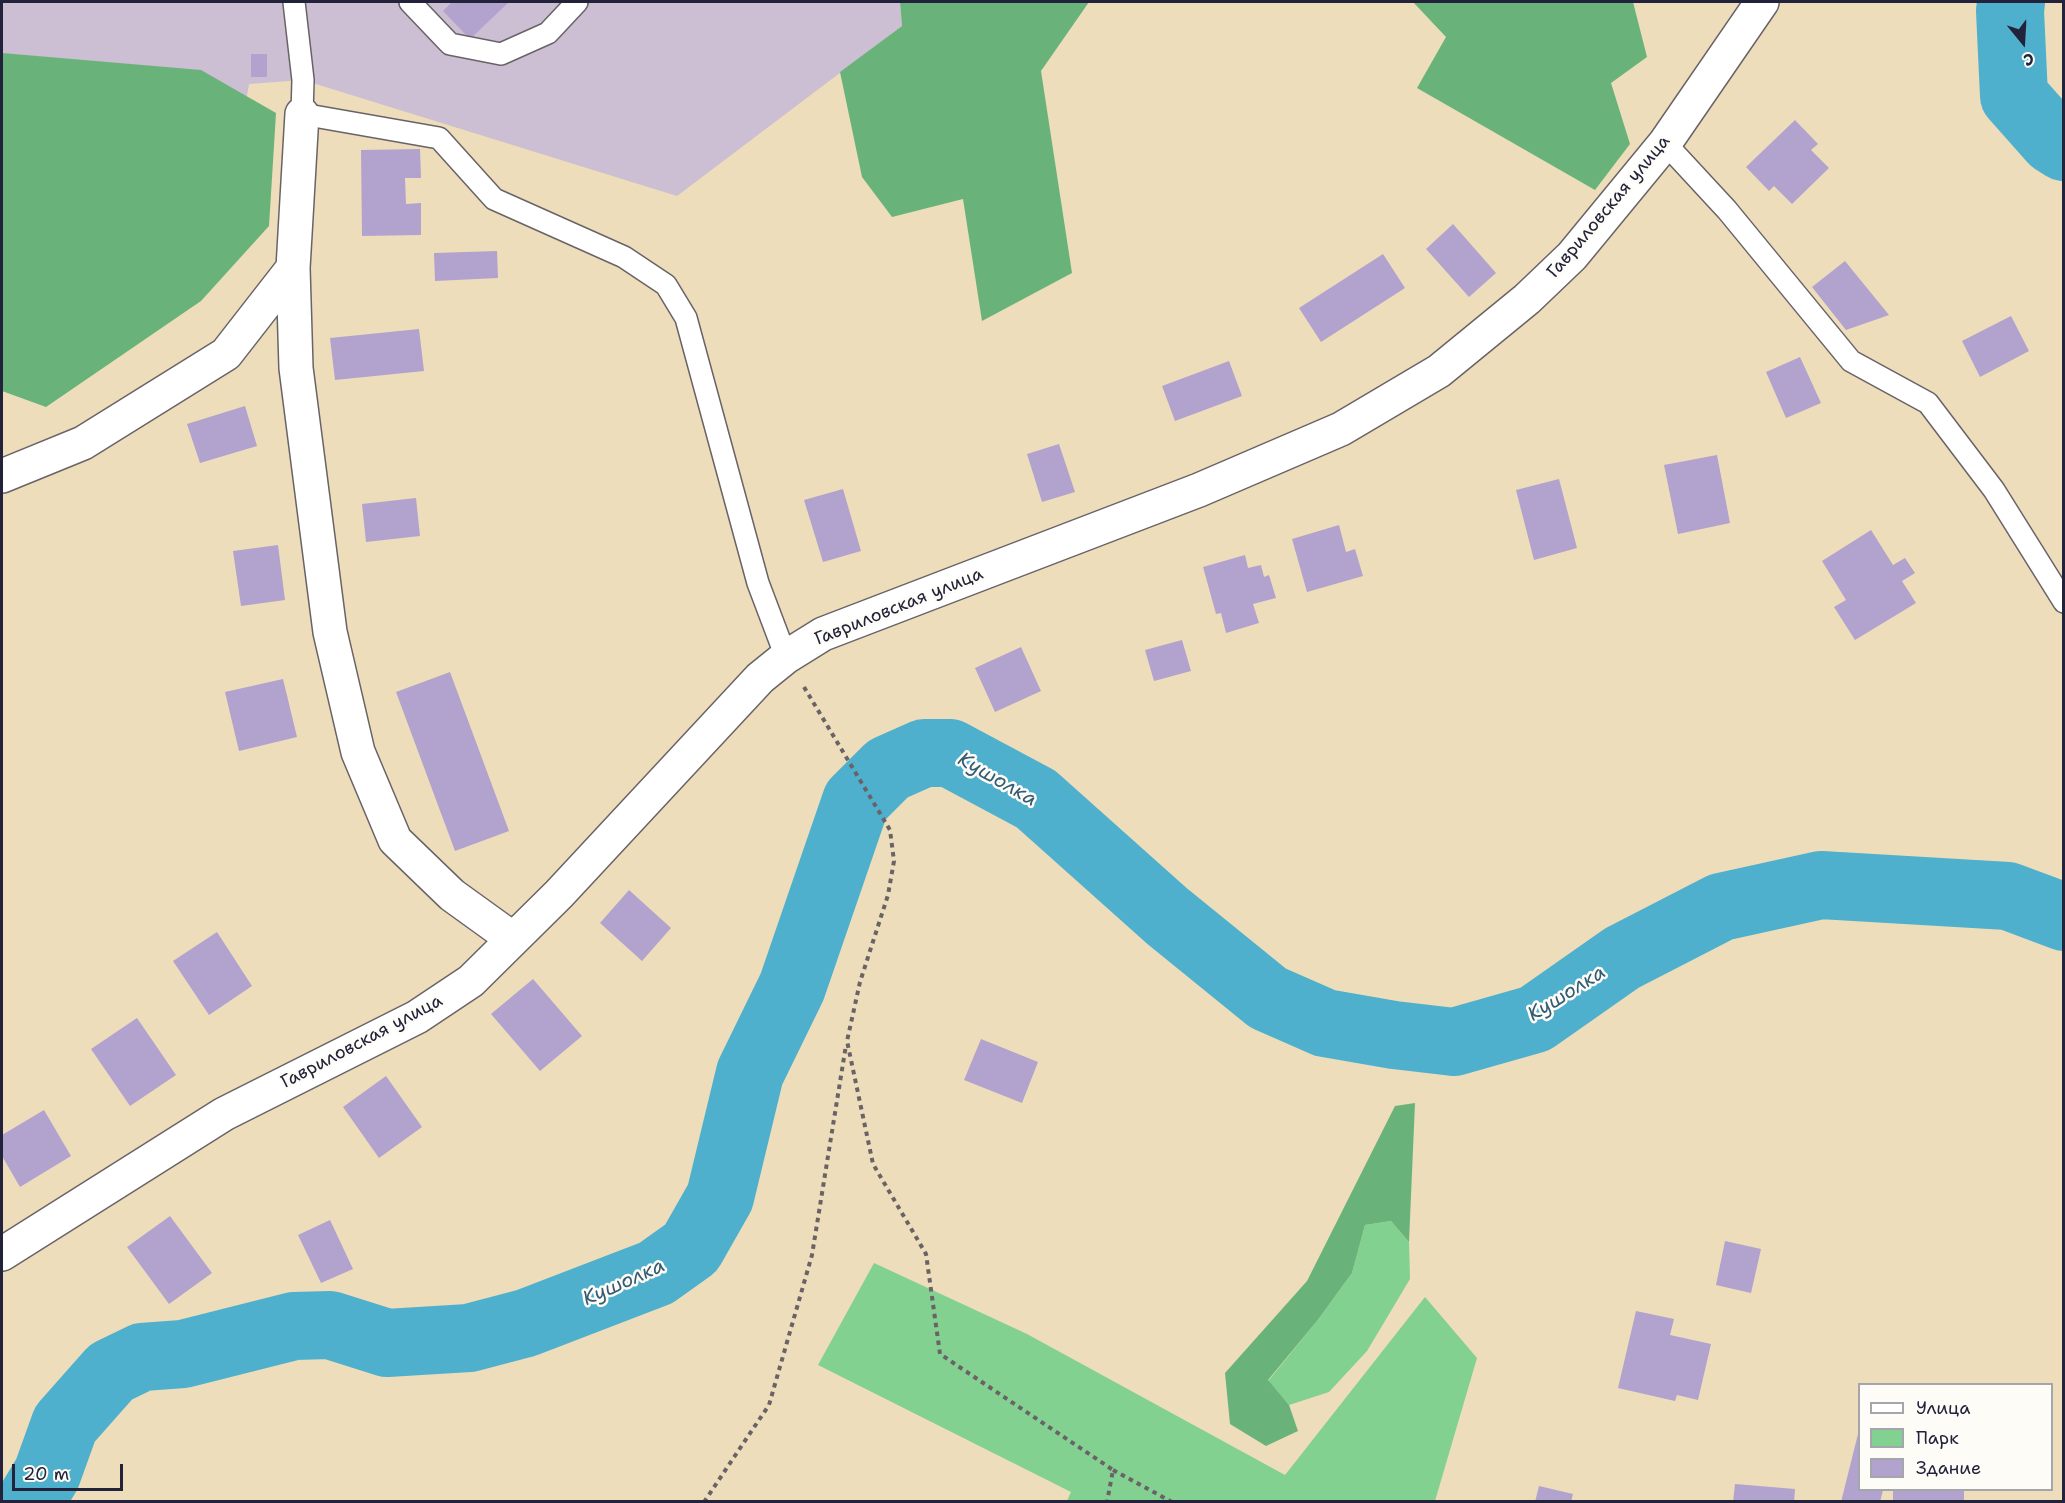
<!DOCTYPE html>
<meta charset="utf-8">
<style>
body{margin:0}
#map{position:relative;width:2065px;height:1503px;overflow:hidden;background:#edddba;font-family:"Shantell Sans",sans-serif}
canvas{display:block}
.frame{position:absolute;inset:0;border:3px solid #22223b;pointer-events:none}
.legend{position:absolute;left:1858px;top:1383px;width:195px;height:108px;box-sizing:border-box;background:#fdfcf7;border:2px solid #a5a5ac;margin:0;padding:8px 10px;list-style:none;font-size:18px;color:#22223b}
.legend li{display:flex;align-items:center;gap:12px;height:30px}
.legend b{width:30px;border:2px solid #a5a5ac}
.north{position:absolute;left:1993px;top:12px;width:60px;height:60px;-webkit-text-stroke:4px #fdfcf7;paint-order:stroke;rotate:162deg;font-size:16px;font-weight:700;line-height:24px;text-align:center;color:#22223b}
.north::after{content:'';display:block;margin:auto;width:21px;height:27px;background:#22223b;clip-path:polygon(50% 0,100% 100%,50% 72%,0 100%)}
.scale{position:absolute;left:12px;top:1464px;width:111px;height:27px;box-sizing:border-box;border:3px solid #22223b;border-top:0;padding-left:8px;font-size:18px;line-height:21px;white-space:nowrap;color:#22223b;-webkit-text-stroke:4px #fdfcf7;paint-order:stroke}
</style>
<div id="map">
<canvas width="2065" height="1503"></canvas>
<div class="frame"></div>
<ul class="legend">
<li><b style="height:8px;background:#fff"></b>Улица</li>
<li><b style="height:16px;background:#82d191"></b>Парк</li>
<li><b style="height:16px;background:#b2a2ce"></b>Здание</li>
</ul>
<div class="north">С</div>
<div class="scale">20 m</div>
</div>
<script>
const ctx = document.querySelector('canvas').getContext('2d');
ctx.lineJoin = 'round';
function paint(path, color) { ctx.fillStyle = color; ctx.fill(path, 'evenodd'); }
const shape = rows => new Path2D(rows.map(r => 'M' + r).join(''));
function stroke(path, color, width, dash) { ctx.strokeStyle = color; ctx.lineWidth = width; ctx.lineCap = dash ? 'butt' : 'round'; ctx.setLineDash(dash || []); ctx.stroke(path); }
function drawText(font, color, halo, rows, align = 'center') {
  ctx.font = font + ' "Shantell Sans",sans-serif'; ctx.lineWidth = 5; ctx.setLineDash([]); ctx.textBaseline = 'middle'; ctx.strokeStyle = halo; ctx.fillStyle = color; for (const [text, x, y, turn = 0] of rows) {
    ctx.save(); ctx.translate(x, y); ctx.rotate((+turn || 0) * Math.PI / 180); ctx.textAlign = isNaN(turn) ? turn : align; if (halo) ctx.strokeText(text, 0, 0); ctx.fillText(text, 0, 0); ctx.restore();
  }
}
paint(shape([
 [2,2,900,2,902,26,677,196,303,80,249,84,232,182,2,112]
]), '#ccbed3');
paint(shape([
 [1391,1221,1409,1242,1410,1279,1367,1351,1329,1392,1289,1405,1268,1381,1317,1321,1352,1273,1365,1225],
 [874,1263,1027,1334,1285,1475,1425,1297,1477,1358,1435,1501,1067,1501,1071,1492,818,1365]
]), '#82d191');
paint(shape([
 [900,2,1089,2,1041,71,1072,273,982,321,963,199,892,217,862,177,840,72,902,26],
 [1413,2,1633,2,1647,57,1611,83,1630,144,1595,190,1417,88,1446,37],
 [2,53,201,70,276,113,269,226,201,301,46,407,2,391],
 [1415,1103,1409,1242,1391,1221,1365,1225,1352,1273,1317,1321,1268,1380,1289,1405,1298,1431,1266,1446,1230,1424,1225,1373,1307,1281,1395,1106]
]), '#69b37b');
stroke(shape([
 [2011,2,2010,11,2014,96,2053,140,2064,147],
 [30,1502,47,1474,65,1424,111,1372,142,1357,183,1354,294,1326,330,1325,387,1343,469,1338,526,1323,656,1273,691,1248,720,1197,750,1073,792,987,856,801,888,769,924,753,950,753,1036,799,1167,916,1268,998,1325,1023,1394,1035,1454,1042,1535,1019,1622,958,1721,907,1821,885,2008,896,2064,917]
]), '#4eb0cd', 68);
paint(shape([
 [452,2,509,2,470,39,443,11],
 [251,54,267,54,267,77,251,77],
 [1795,120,1818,144,1811,150,1829,168,1792,204,1774,186,1769,191,1746,167],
 [420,149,421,178,405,178,406,204,421,203,421,235,362,236,361,150],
 [1453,224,1496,273,1469,297,1426,249],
 [497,251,498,278,435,281,434,253],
 [1383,254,1405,288,1321,342,1299,308],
 [1845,261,1889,315,1846,330,1812,287],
 [2011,316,2029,351,1980,377,1962,341],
 [419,329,424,371,335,380,330,338],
 [1800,357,1821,403,1786,418,1766,372],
 [1229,361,1242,396,1175,421,1162,386],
 [245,406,257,446,200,463,187,424],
 [1059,444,1075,492,1042,502,1027,454],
 [1717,455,1730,523,1678,534,1664,465],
 [1559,479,1577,548,1534,560,1516,490],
 [843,489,861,551,823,562,804,500],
 [416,498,420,536,366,542,362,504],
 [1339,525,1346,552,1355,549,1363,576,1307,592,1292,539],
 [1871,530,1893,565,1905,558,1915,573,1902,581,1916,603,1855,640,1834,607,1846,600,1822,561],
 [278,545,285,600,241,606,233,551],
 [1245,555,1248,568,1261,565,1264,577,1269,575,1276,598,1253,604,1259,623,1226,633,1221,613,1216,614,1203,567],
 [1182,640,1191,671,1154,681,1145,650],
 [1021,647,1041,691,995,712,975,668],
 [450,672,509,831,455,851,396,692],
 [283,679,297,737,239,751,225,692],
 [629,890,671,928,642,961,600,923],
 [217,932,252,986,209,1015,173,961],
 [533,979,582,1036,540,1071,491,1014],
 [137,1018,176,1075,130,1106,91,1049],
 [981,1039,1038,1062,1022,1103,964,1080],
 [386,1076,422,1127,379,1158,343,1107],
 [44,1110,71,1156,20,1187,2,1156,2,1135],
 [170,1216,212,1273,169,1304,127,1247],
 [330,1220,353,1269,321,1283,298,1235],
 [1725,1241,1761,1249,1751,1293,1716,1285],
 [1636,1311,1674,1319,1670,1335,1711,1344,1698,1400,1677,1395,1675,1401,1618,1388],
 [1859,1430,1860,1490,1883,1490,1880,1502,1841,1502],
 [1735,1484,1795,1489,1794,1502,1733,1502],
 [1539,1486,1573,1494,1571,1502,1535,1502],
 [1893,1490,1964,1490,1964,1502,1893,1502]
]), '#b2a2ce');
const lane = shape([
 [294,2,303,80,302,114,439,138,494,199,624,257,666,285,686,318,758,583,786,657],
 [410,2,450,44,501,54,548,33,577,2],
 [1665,143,1727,210,1851,361,1928,403,1994,490,2064,602]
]);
const street = shape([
 [293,268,296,368,330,632,358,752,395,840,452,895,513,939],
 [2,476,83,443,226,354,293,268,302,114],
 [2,1254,224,1114,417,1017,471,981,559,894,760,678,786,657,823,634,1199,490,1341,429,1439,371,1527,299,1572,256,1665,143,1762,2]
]);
stroke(lane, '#696367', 24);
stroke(street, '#696367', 36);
stroke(shape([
 [804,687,890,830,894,861,888,895,860,982,847,1041,873,1164,926,1254,940,1354,1113,1470,1107,1502],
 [1113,1470,1172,1502],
 [704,1502,769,1405,812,1255,846,1045]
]), '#696367', 4, [4.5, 4.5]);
stroke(lane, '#fff', 21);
stroke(street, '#fff', 33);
drawText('18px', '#22223b', '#fdfcf7', [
 ["Гавриловская улица",1609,207,-50],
 ["Гавриловская улица",899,607,-22],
 ["Гавриловская улица",362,1042,-28]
]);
drawText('italic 20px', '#345b75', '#fdfcf7', [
 ["Кушолка",997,780,30],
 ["Кушолка",1567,994,-32],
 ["Кушолка",624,1283,-24]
]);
</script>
